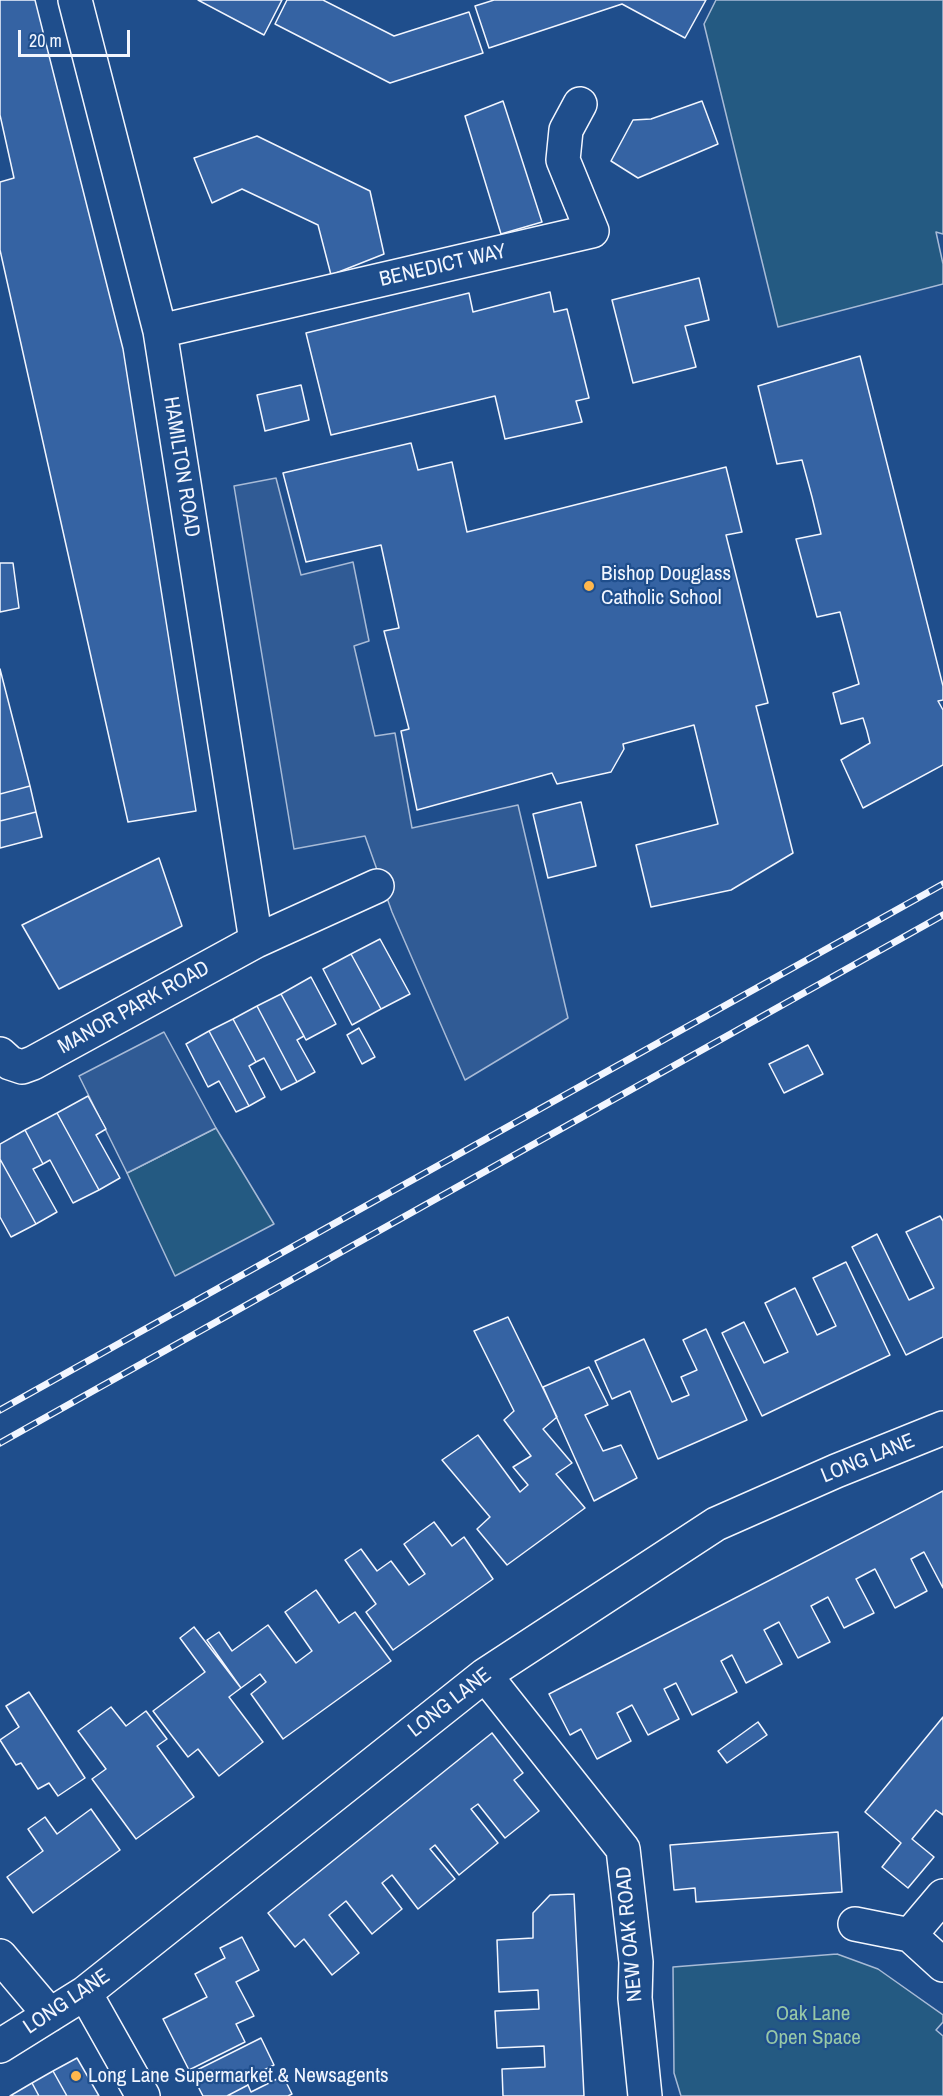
<!DOCTYPE html>
<style>
body{margin:0}
#map{position:relative;width:943px;height:2096px;overflow:hidden;background:#1f4e8c;font-family:"Archivo Narrow",sans-serif}
canvas{display:block}
.scale{position:absolute;left:18px;top:30px;width:112px;height:27px;box-sizing:border-box;border:3px solid #f2f6ff;border-top:0;padding-left:8px;font-size:18px;line-height:21px;white-space:nowrap;color:#f2f6ff;-webkit-text-stroke:4px #1f4e8c;paint-order:stroke}
</style>
<div id="map">
<canvas width="943" height="2096"></canvas>
<div class="scale">20 m</div>
</div>
<script>
const ctx = document.querySelector('canvas').getContext('2d');
ctx.lineJoin = 'round';
function paint(path, color) { ctx.fillStyle = color; ctx.fill(path, 'evenodd'); }
const shape = rows => new Path2D(rows.map(r => 'M' + r).join(''));
function stroke(path, color, width, dash) { ctx.strokeStyle = color; ctx.lineWidth = width; ctx.lineCap = dash ? 'butt' : 'round'; ctx.setLineDash(dash || []); ctx.stroke(path); }
function drawText(font, color, halo, rows, align = 'center') {
  ctx.font = font + ' "Archivo Narrow",sans-serif'; ctx.lineWidth = 4.5; ctx.setLineDash([]); ctx.textBaseline = 'middle'; ctx.strokeStyle = halo; ctx.fillStyle = color; for (const [text, x, y, turn = 0] of rows) {
    ctx.save(); ctx.translate(x, y); ctx.rotate((+turn || 0) * Math.PI / 180); ctx.textAlign = isNaN(turn) ? turn : align; if (halo) ctx.strokeText(text, 0, 0); ctx.fillText(text, 0, 0); ctx.restore();
  }
}
const green = shape([
 [716,0,943,0,943,234,936,232,943,264,943,284,778,327,704,24,716,0],
 [216,1128,274,1224,175,1276,127,1173,216,1128],
 [837,1954,878,1969,943,2015,943,2022,936,2030,943,2036,943,2096,681,2096,674,2073,673,1967,837,1954]
]);
paint(green, '#245a82');
stroke(green, '#a8bbd7', 1.5);
const parking = shape([
 [276,478,301,575,353,562,369,641,354,646,375,736,395,733,412,828,518,805,568,1018,465,1080,392,912,365,836,294,849,234,486,276,478],
 [164,1032,216,1128,127,1173,79,1076,164,1032]
]);
paint(parking, '#305b95');
stroke(parking, '#a8bbd7', 1.5);
const building = shape([
 [0,0,35,0,123,349,196,811,128,822,0,250,0,182,14,178,0,115,0,0],
 [198,0,282,0,264,35,198,0],
 [287,0,323,0,394,36,469,12,483,53,390,83,275,24,287,0],
 [494,0,706,0,685,38,622,4,489,48,475,6,494,0],
 [503,101,542,222,501,234,465,116,503,101],
 [702,101,718,144,638,178,611,161,633,120,651,119,702,101],
 [257,136,370,191,384,254,331,275,318,225,242,189,212,203,194,158,257,136],
 [699,278,709,320,685,326,696,367,633,383,612,300,699,278],
 [550,292,554,312,567,309,589,398,576,401,582,422,505,439,495,396,331,435,306,333,469,293,473,312,550,292],
 [860,356,943,686,943,700,938,701,943,710,943,765,863,808,841,760,870,743,867,731,863,718,841,724,833,693,859,684,840,612,817,617,796,539,821,534,812,497,802,460,777,464,758,386,860,356],
 [301,385,309,420,265,431,257,395,301,385],
 [411,443,418,470,452,462,467,532,726,467,742,532,726,535,768,703,756,706,793,853,731,890,651,907,636,845,718,824,694,725,623,744,624,749,611,772,557,784,552,773,417,810,401,731,409,729,384,631,399,628,381,545,306,562,283,473,411,443],
 [0,563,13,563,19,608,0,612,0,563],
 [0,669,30,786,0,794,0,669],
 [30,786,36,812,0,821,0,794,30,786],
 [581,802,596,866,548,878,533,814,581,802],
 [36,812,42,837,0,848,0,821,36,812],
 [159,858,182,926,59,989,22,925,159,858],
 [380,939,410,994,381,1009,351,954,380,939],
 [351,954,381,1009,352,1025,323,969,351,954],
 [311,977,336,1024,306,1040,281,994,311,977],
 [281,994,304,1036,297,1040,315,1072,297,1082,257,1006,281,994],
 [257,1006,297,1082,281,1090,264,1058,256,1062,233,1019,257,1006],
 [233,1019,256,1062,249,1066,265,1097,249,1106,209,1031,233,1019],
 [359,1028,375,1057,362,1064,347,1035,359,1028],
 [209,1031,249,1106,236,1112,219,1081,208,1087,186,1044,209,1031],
 [808,1045,823,1074,784,1093,769,1064,808,1045],
 [88,1096,106,1129,96,1135,120,1178,99,1190,57,1113,88,1096],
 [57,1113,99,1190,73,1203,50,1160,43,1164,25,1130,57,1113],
 [25,1130,43,1164,33,1169,57,1212,36,1224,0,1159,0,1144,25,1130],
 [0,1159,36,1224,11,1237,0,1217,0,1159],
 [940,1216,943,1221,943,1337,906,1355,852,1247,877,1234,909,1300,934,1288,906,1232,940,1216],
 [846,1262,890,1355,762,1416,722,1333,744,1322,764,1363,788,1352,765,1303,795,1288,817,1335,836,1326,813,1278,846,1262],
 [508,1317,557,1417,543,1429,572,1463,556,1474,585,1508,507,1565,477,1529,490,1517,442,1460,478,1435,520,1492,528,1485,513,1467,531,1456,504,1420,514,1411,474,1331,508,1317],
 [706,1329,747,1420,658,1459,630,1391,612,1399,595,1361,644,1339,672,1402,689,1395,681,1377,697,1370,683,1340,706,1329],
 [589,1367,608,1405,585,1415,603,1451,621,1445,637,1478,594,1501,543,1387,589,1367],
 [943,1491,943,1588,924,1552,911,1559,927,1591,895,1608,875,1569,856,1579,874,1613,844,1628,828,1597,811,1606,830,1642,798,1658,779,1622,764,1630,782,1664,746,1683,732,1655,721,1661,737,1692,692,1715,676,1683,664,1689,679,1719,648,1735,632,1705,617,1713,631,1741,597,1759,581,1729,570,1735,549,1694,943,1491],
 [434,1522,452,1546,464,1537,493,1579,393,1650,366,1612,376,1604,345,1560,361,1549,377,1571,391,1561,409,1585,425,1574,404,1544,434,1522],
 [316,1590,339,1623,355,1612,391,1661,283,1739,251,1694,266,1682,260,1674,241,1688,207,1640,219,1632,232,1651,268,1625,296,1663,312,1651,285,1612,316,1590],
 [194,1627,241,1688,229,1697,263,1742,219,1776,198,1749,188,1757,153,1711,205,1672,180,1638,194,1627],
 [29,1692,85,1778,58,1796,49,1783,38,1789,21,1763,16,1765,0,1740,19,1727,6,1706,29,1692],
 [111,1707,126,1726,146,1711,167,1739,157,1746,194,1797,136,1839,92,1779,106,1769,78,1731,111,1707],
 [943,1717,943,1815,936,1810,912,1839,934,1857,908,1888,882,1867,901,1843,865,1812,943,1717],
 [758,1722,767,1735,727,1763,718,1751,758,1722],
 [492,1733,523,1773,514,1780,539,1811,505,1838,478,1804,471,1809,498,1843,459,1875,435,1845,430,1849,455,1879,418,1909,392,1875,382,1883,402,1909,372,1934,346,1901,329,1915,359,1953,332,1975,304,1939,295,1947,268,1913,492,1733],
 [91,1809,120,1850,33,1913,7,1877,43,1851,28,1829,45,1817,57,1834,91,1809],
 [838,1832,842,1892,696,1902,695,1888,674,1890,670,1845,838,1832],
 [574,1894,584,2096,503,2096,502,2069,545,2067,544,2046,497,2048,495,2011,539,2009,538,1990,499,1992,497,1940,533,1938,533,1913,550,1895,574,1894],
 [242,1937,259,1970,236,1982,254,2016,236,2024,245,2042,189,2070,163,2019,207,1997,195,1974,225,1958,220,1948,242,1937],
 [261,2038,274,2065,246,2079,248,2085,227,2096,203,2096,191,2073,261,2038],
 [77,2058,99,2096,67,2096,53,2071,77,2058],
 [53,2071,67,2096,39,2096,32,2083,53,2071],
 [283,2076,292,2094,288,2096,227,2096,248,2085,251,2092,283,2076],
 [32,2083,39,2096,10,2096,32,2083]
]);
paint(building, '#3563a3');
stroke(building, '#f2f6ff', 1.5);
const minor = shape([
 [75,0,160,331,256,941],
 [160,331,592,231,563,160,566,130,580,104],
 [0,1054,10,1063,22,1067,33,1063,256,941,377,886],
 [485,1675,623,1849,636,1962,635,1998,645,2096],
 [943,1896,910,1935,943,1965],
 [855,1924,910,1935],
 [0,1956,50,2015],
 [85,1993,143,2096],
 [0,2046,85,1993,485,1675,716,1524,836,1471,943,1428]
]);
stroke(minor, '#f2f6ff', 36);
stroke(minor, '#1f4e8c', 33);
const rail = shape([
 [0,1410,943,884],
 [0,1443,943,915]
]);
stroke(rail, '#f2f6ff', 7);
stroke(rail, '#1f4e8c', 4.5, [14]);
for (const [x, y, r, color] of [
 [589,586,6,"#ffb74d"],
 [76,2076,6,"#ffb74d"]
]) { const dot = new Path2D(); dot.arc(x, y, r, 0, 2 * Math.PI); ctx.fillStyle = color; ctx.fill(dot); stroke(dot, '#1f4e8c', 2); }
drawText('21px', '#f2f6ff', '#1f4e8c', [
 ["BENEDICT WAY",443,266,-13],
 ["HAMILTON ROAD",181,467,81],
 ["MANOR PARK ROAD",134,1008,-29],
 ["LONG LANE",868,1459,-22],
 ["LONG LANE",450,1703,-38],
 ["NEW OAK ROAD",630,1934,-95],
 ["LONG LANE",67,2002,-34]
]);
drawText('21px', '#f2f6ff', '#1f4e8c', [
 ["Bishop Douglass",601,574],
 ["Catholic School",601,598],
 ["Long Lane Supermarket & Newsagents",88,2076]
], 'left');
drawText('21px', '#97c8a6', '#1f4e8c', [
 ["Oak Lane",813,2014],
 ["Open Space",813,2038]
]);
</script>
